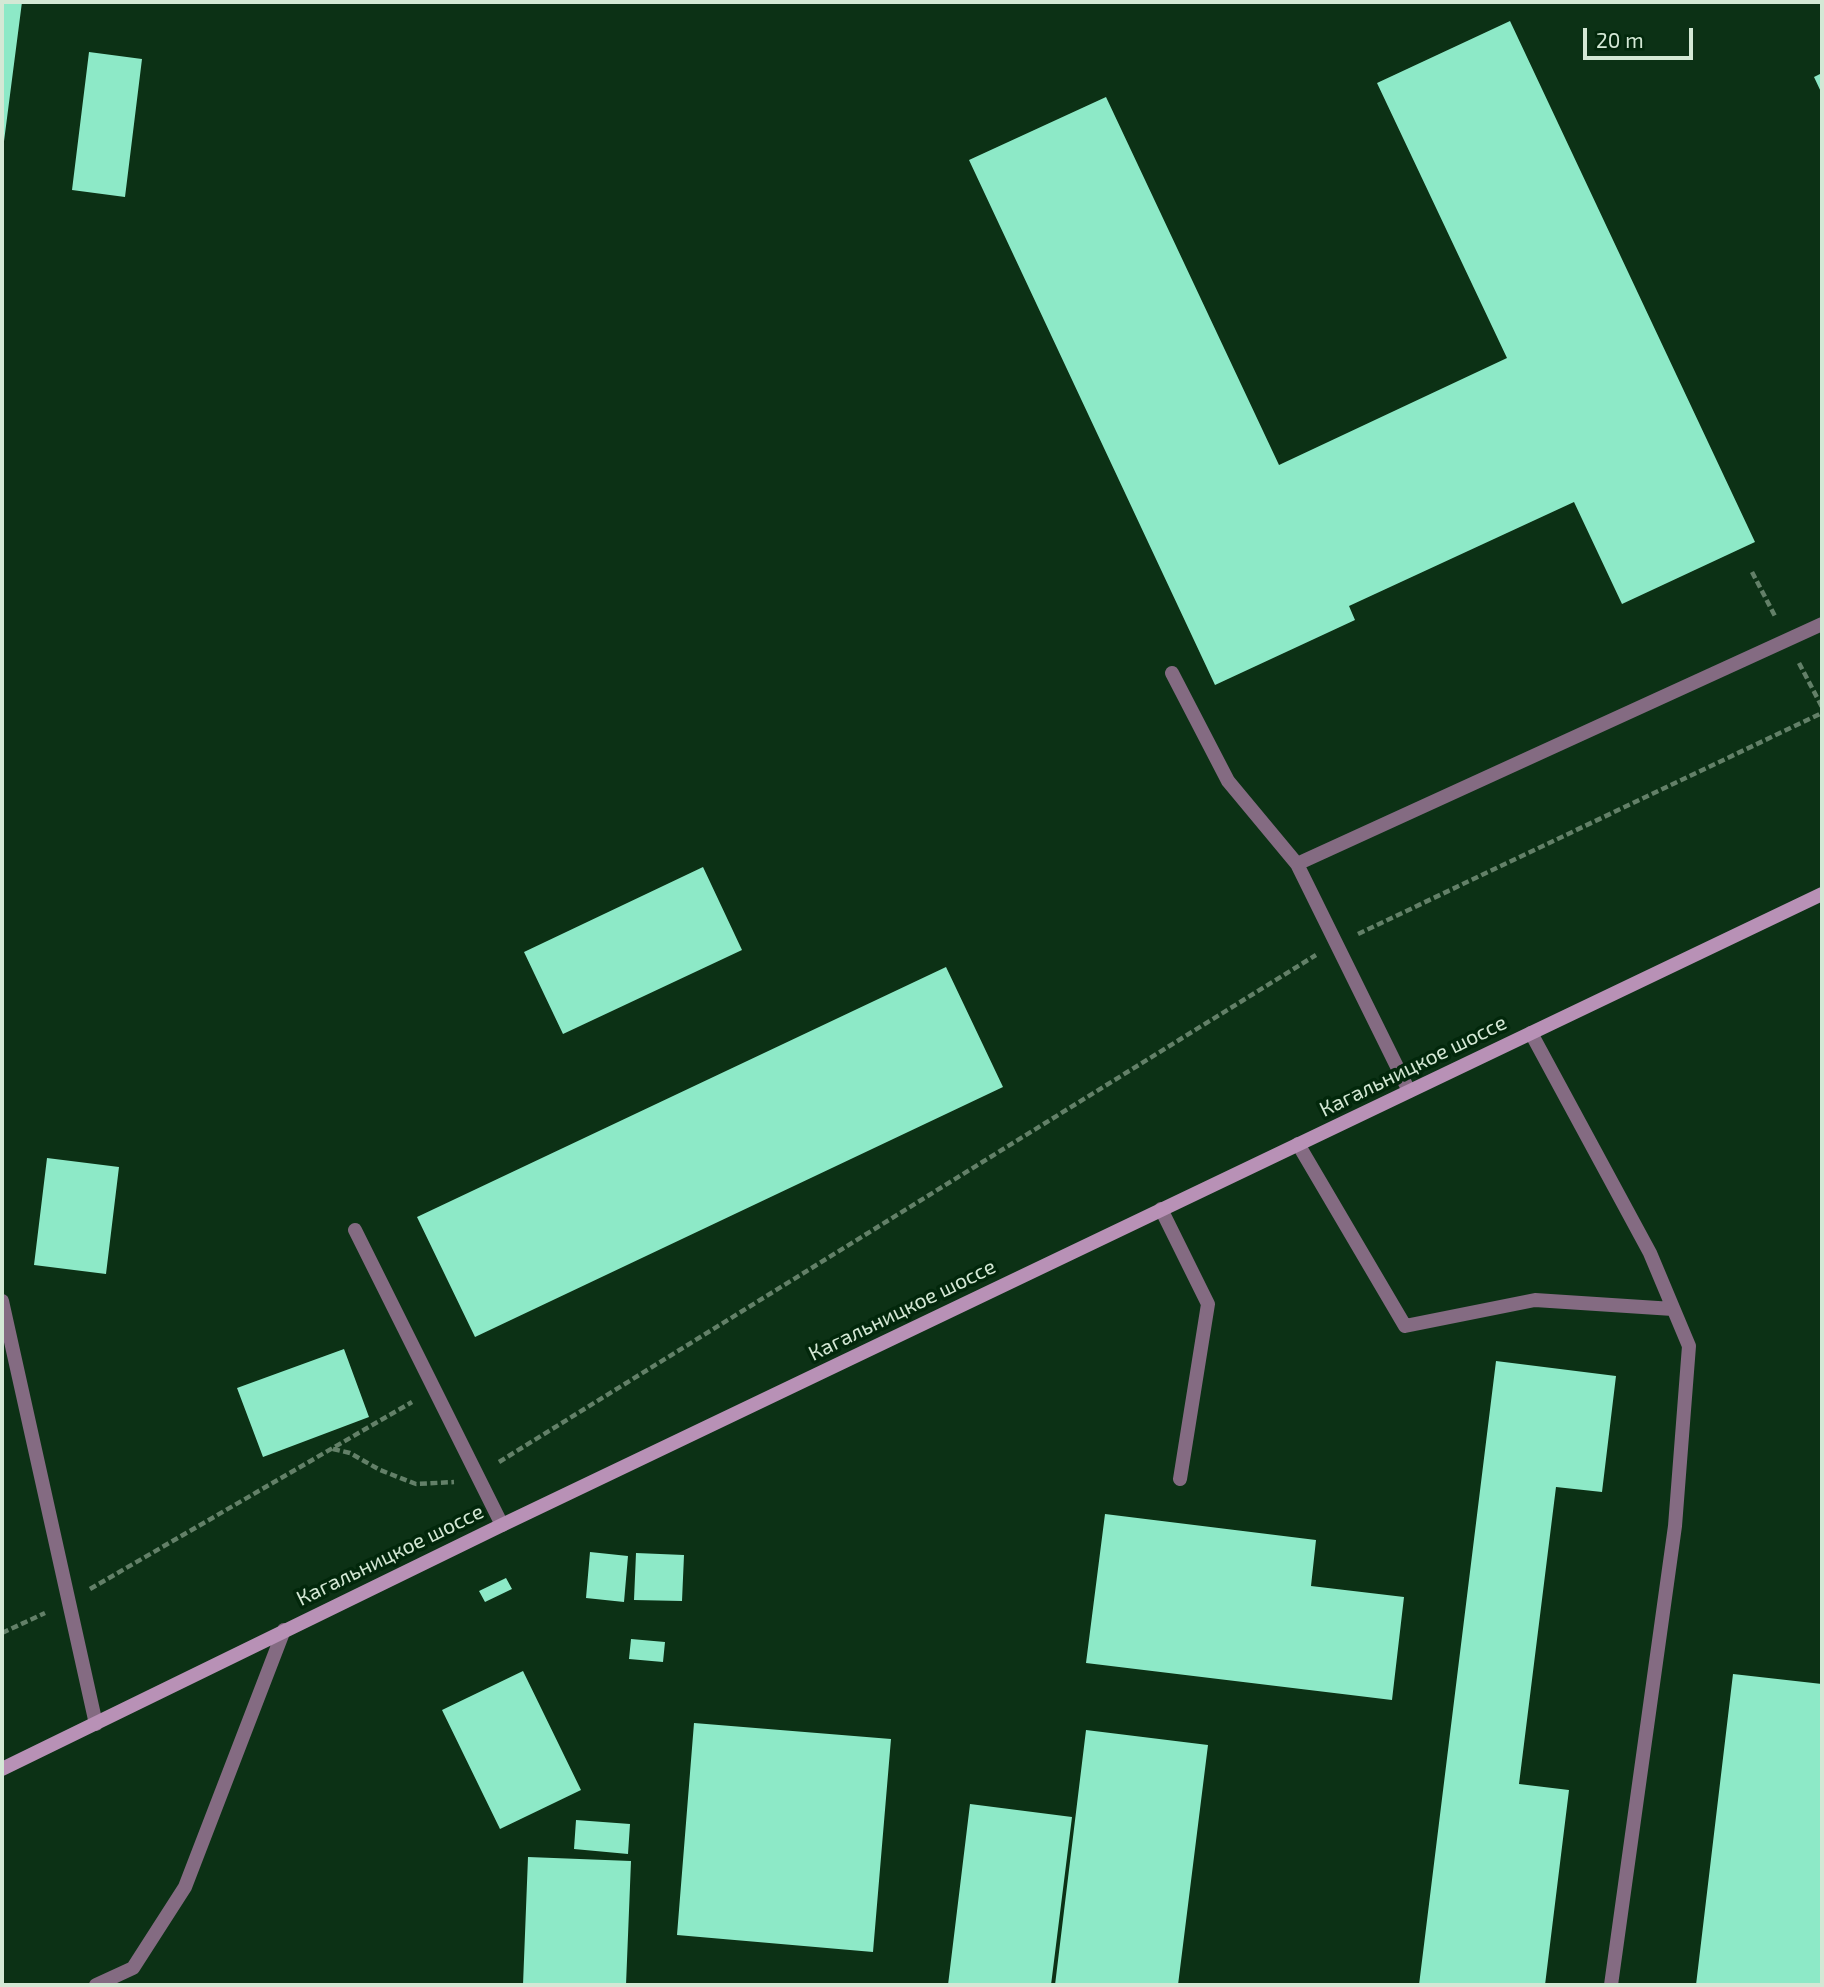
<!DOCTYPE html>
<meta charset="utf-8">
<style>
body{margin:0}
#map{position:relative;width:1824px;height:1987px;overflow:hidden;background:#0c3115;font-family:"Exo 2",sans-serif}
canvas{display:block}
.frame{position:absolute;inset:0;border:4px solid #d4e8d5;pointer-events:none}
.scale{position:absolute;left:1583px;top:28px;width:110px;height:32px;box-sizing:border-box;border:4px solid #d4e8d5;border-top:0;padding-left:9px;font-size:21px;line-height:24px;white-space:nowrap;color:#d4e8d5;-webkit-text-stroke:5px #02270b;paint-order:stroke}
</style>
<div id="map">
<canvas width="1824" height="1987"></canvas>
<div class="frame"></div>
<div class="scale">20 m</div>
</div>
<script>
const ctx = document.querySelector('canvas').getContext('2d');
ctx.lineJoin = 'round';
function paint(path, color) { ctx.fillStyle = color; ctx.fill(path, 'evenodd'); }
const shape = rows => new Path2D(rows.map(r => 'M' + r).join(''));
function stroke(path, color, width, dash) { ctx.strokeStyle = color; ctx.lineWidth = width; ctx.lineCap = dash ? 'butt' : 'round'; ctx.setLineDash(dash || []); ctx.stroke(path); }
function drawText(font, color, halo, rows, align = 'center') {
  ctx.font = font + ' "Exo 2",sans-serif'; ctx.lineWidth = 7; ctx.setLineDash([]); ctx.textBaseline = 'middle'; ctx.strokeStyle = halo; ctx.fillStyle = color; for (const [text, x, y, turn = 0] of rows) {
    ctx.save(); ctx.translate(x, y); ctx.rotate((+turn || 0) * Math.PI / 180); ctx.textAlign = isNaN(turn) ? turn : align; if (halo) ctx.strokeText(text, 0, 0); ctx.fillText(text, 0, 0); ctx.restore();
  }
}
paint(shape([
 [2,2,22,2,3,149,2,149],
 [1510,21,1755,542,1622,604,1574,502,1349,606,1355,620,1215,685,969,160,1106,97,1279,465,1507,358,1377,83],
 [89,52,142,59,125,197,72,190],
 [1822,73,1822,94,1814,77],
 [703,867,742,950,563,1034,524,952],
 [946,967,1003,1087,475,1337,417,1217],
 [47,1158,119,1167,106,1274,34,1265],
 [344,1349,369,1417,263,1457,237,1388],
 [1496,1361,1616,1376,1602,1492,1556,1487,1519,1784,1569,1790,1545,1985,1419,1985],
 [1105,1514,1316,1540,1311,1586,1404,1597,1392,1700,1086,1663],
 [590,1552,628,1556,624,1602,586,1598],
 [636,1553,684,1555,682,1601,634,1600],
 [506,1578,512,1589,485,1602,479,1591],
 [631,1639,665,1642,663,1662,629,1659],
 [523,1671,581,1790,500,1829,442,1710],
 [1733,1674,1822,1684,1822,1985,1696,1985],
 [694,1723,891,1739,873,1952,677,1935],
 [1086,1730,1208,1745,1178,1985,1055,1985],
 [970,1804,1072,1817,1051,1985,948,1985],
 [576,1820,630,1824,628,1854,574,1849],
 [528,1857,631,1861,626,1985,523,1985]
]), '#8de9c7');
stroke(shape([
 [1752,572,1776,618],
 [1799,663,1822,707],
 [1358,934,1822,713],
 [333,1449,350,1453,380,1470,416,1484,454,1482],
 [499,1462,1316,955],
 [90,1589,412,1402],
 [2,1633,45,1613]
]), '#638068', 4.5, [7, 3.5]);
stroke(shape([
 [1172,673,1228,781,1297,864],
 [1531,1033,1650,1253,1689,1346,1675,1526,1611,1985],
 [1409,1091,1297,864,1822,624],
 [1298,1144,1405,1326,1535,1300,1673,1309],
 [1161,1209,1208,1304,1180,1479],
 [355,1230,502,1525],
 [2,1301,96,1724],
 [96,1985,133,1968,185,1887,284,1630]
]), '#846b82', 14);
stroke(shape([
 [2,1769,502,1525,1822,894]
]), '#b891b6', 14);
drawText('21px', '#d4e8d5', '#02270b', [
 ["Кагальницкое шоссе",1413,1066,-26],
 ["Кагальницкое шоссе",902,1310,-26],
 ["Кагальницкое шоссе",390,1555,-26]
]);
</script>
